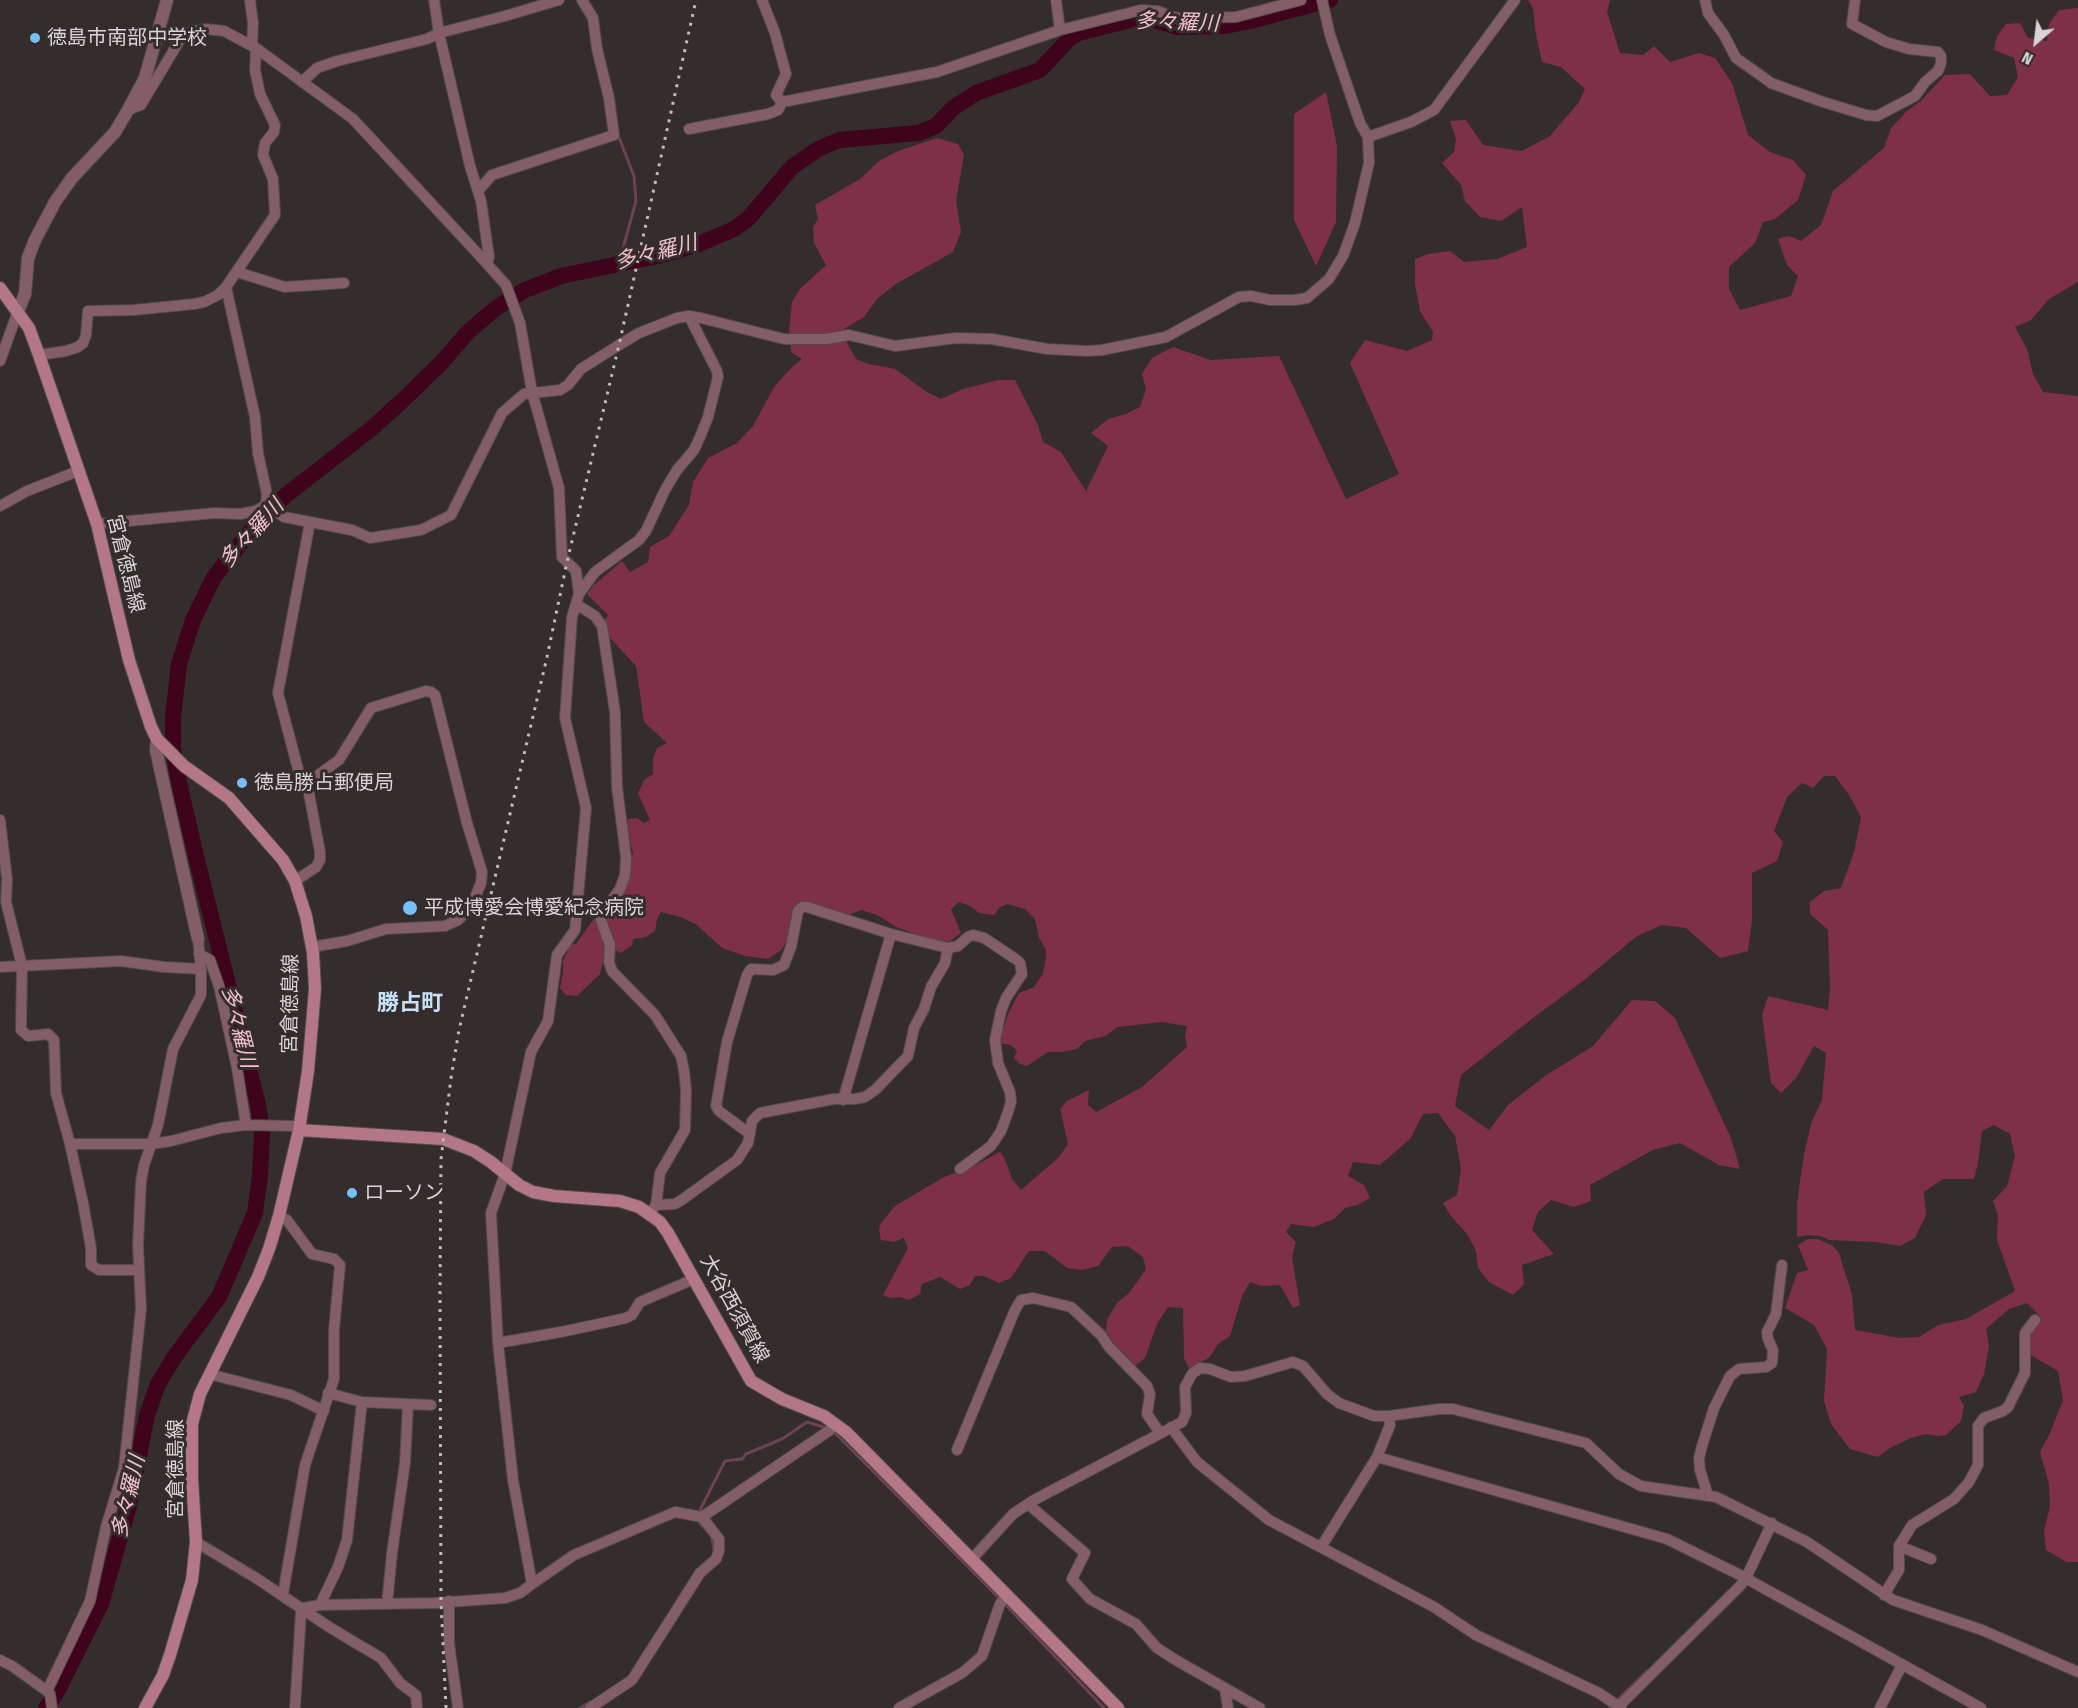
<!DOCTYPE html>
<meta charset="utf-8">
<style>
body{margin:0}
#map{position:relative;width:2078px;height:1708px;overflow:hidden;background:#342c2d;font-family:"Fira Sans Condensed",sans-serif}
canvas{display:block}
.north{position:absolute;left:2006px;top:12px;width:60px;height:60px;-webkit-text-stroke:4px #342c2d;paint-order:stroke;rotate:208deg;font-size:16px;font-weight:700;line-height:24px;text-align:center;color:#d9d4d5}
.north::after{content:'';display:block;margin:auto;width:21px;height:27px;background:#d9d4d5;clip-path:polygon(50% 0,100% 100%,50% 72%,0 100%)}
</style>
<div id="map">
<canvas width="2078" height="1708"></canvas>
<div class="north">N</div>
</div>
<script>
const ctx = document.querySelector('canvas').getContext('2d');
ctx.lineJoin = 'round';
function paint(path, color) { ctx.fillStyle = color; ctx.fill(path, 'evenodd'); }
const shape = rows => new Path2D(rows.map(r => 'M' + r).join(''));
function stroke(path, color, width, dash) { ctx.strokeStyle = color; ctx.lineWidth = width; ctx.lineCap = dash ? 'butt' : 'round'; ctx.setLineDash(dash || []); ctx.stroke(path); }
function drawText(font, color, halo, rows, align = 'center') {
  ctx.font = font + ' "Fira Sans Condensed","Noto Sans JP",sans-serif'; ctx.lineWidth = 6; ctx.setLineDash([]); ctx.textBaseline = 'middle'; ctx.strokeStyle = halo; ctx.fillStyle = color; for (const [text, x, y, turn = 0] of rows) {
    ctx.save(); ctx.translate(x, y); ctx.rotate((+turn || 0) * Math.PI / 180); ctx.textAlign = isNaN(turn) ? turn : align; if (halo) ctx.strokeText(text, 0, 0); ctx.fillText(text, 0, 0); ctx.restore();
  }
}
paint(shape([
 [1528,0,1610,0,1607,12,1620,53,1643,55,1654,46,1670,62,1699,53,1715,58,1732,83,1748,135,1770,152,1793,160,1806,175,1798,200,1775,219,1763,222,1755,243,1729,267,1729,289,1740,310,1791,296,1798,276,1787,265,1778,239,1789,236,1801,241,1821,225,1833,191,1884,148,1891,128,1906,112,1922,100,1945,75,1970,74,1990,96,2007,95,2018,77,2014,58,1994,50,1997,36,2006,24,2020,23,2028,38,2047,41,2049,24,2059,10,2078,8,2078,282,2049,299,2031,320,2015,327,2027,349,2033,374,2043,392,2078,396,2078,1562,2067,1562,2046,1550,2044,1530,2050,1507,2049,1484,2040,1452,2050,1433,2063,1400,2058,1371,2031,1355,2029,1333,2041,1317,2027,1303,2009,1309,1986,1329,1989,1346,1984,1374,1976,1392,1959,1397,1964,1406,1961,1421,1946,1435,1937,1436,1926,1434,1911,1438,1890,1448,1878,1457,1850,1449,1831,1424,1824,1401,1827,1349,1814,1325,1785,1308,1797,1273,1808,1270,1798,1245,1808,1239,1817,1239,1832,1245,1839,1253,1852,1295,1855,1330,1899,1338,1919,1337,1938,1325,1966,1319,2015,1291,1997,1240,1998,1215,1993,1201,2007,1186,2015,1156,2010,1134,1994,1125,1982,1131,1978,1163,1974,1179,1943,1179,1924,1192,1926,1215,1915,1238,1900,1246,1876,1242,1829,1240,1820,1236,1808,1235,1797,1237,1797,1203,1804,1154,1812,1121,1822,1100,1826,1053,1814,1046,1796,1078,1781,1093,1771,1083,1762,1015,1768,996,1828,1010,1830,989,1828,930,1810,914,1810,902,1824,891,1841,888,1854,852,1861,817,1849,795,1835,776,1824,776,1813,788,1802,783,1787,797,1774,831,1783,842,1777,861,1752,873,1752,920,1748,951,1720,958,1686,928,1662,925,1637,936,1583,981,1533,1018,1461,1075,1455,1106,1489,1130,1508,1105,1545,1076,1593,1046,1632,1000,1655,1001,1675,1018,1731,1138,1740,1169,1719,1165,1680,1143,1653,1150,1590,1185,1591,1201,1574,1207,1551,1200,1538,1212,1532,1230,1554,1254,1522,1265,1524,1284,1513,1295,1489,1282,1478,1268,1476,1251,1467,1234,1450,1215,1443,1203,1457,1195,1461,1169,1455,1136,1438,1113,1423,1114,1410,1139,1380,1165,1353,1162,1348,1176,1364,1185,1370,1198,1357,1205,1345,1208,1334,1219,1314,1227,1291,1224,1286,1232,1296,1242,1292,1257,1300,1305,1293,1308,1280,1285,1261,1286,1250,1282,1242,1296,1230,1336,1218,1344,1210,1357,1189,1369,1184,1358,1183,1308,1168,1307,1157,1324,1145,1358,1135,1366,1116,1347,1106,1331,1107,1320,1117,1303,1129,1293,1146,1269,1143,1257,1128,1246,1112,1247,1098,1266,1082,1270,1067,1268,1045,1251,1029,1251,1011,1278,999,1283,984,1276,975,1276,970,1285,960,1289,940,1277,922,1284,920,1294,909,1300,900,1297,890,1298,883,1295,908,1248,904,1238,894,1242,881,1240,879,1230,881,1223,895,1206,944,1177,970,1168,1000,1152,1005,1159,1012,1179,1021,1190,1058,1158,1068,1144,1060,1109,1067,1101,1089,1090,1088,1105,1096,1112,1142,1087,1187,1047,1185,1035,1187,1026,1162,1022,1117,1027,1106,1036,1085,1041,1077,1049,1062,1052,1048,1052,1027,1066,1020,1064,1014,1058,1017,1051,1011,1045,1000,1043,1002,1033,1008,1014,1019,993,1034,987,1043,974,1046,957,1046,950,1039,938,1035,919,1025,909,1008,904,1000,907,994,915,979,913,970,906,959,902,951,909,961,933,950,941,935,941,896,927,879,916,862,910,845,916,808,905,792,919,786,943,780,951,768,959,745,956,722,948,697,925,681,917,661,912,657,919,655,931,646,937,633,939,632,945,621,953,613,949,605,952,600,974,577,996,566,995,560,988,563,973,563,961,571,944,576,944,593,920,607,910,626,862,633,854,627,828,628,819,637,818,644,823,650,820,638,793,644,780,653,774,653,759,657,748,667,743,644,722,636,666,610,638,604,622,608,615,587,594,594,585,622,561,630,572,648,562,650,547,669,536,689,505,693,482,708,458,737,443,753,426,774,387,791,368,802,359,791,352,789,330,792,302,800,289,826,265,814,243,813,227,818,219,815,205,860,179,879,161,898,151,937,138,958,144,964,155,956,200,961,232,953,252,896,284,877,299,864,317,844,329,847,343,856,359,869,364,895,369,927,392,941,399,963,389,998,380,1015,380,1038,425,1043,442,1061,452,1086,491,1108,446,1091,433,1108,419,1126,414,1140,407,1146,389,1142,374,1152,358,1173,347,1211,360,1279,356,1346,499,1399,474,1350,363,1365,340,1407,351,1432,340,1433,332,1420,311,1415,284,1415,259,1428,254,1450,251,1464,262,1497,259,1527,247,1522,207,1501,221,1480,217,1465,201,1461,185,1442,163,1454,152,1456,139,1450,121,1466,120,1483,145,1522,151,1550,136,1579,102,1585,89,1561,67,1542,62,1536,35,1533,8],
 [1326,92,1337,146,1336,222,1316,266,1294,220,1294,114]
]), '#7f3049');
stroke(shape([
 [618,135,634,176,636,201,619,263],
 [833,1431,999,1598],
 [706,1530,699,1522,700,1510,725,1461,742,1459,746,1454,782,1439,807,1422,827,1428],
 [712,1537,714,1551],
 [1004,1603,1104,1708],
 [580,1708,590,1702],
 [1609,1708,1647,1671]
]), '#6d4253', 3);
stroke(shape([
 [46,1708,58,1690,101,1604,129,1506,147,1415,158,1384,175,1356,219,1297,255,1213,260,1176,262,1133,258,1105,196,856,179,783,173,748,173,717,179,664,193,620,214,577,249,533,286,495,371,429,403,400,441,363,468,332,496,308,525,290,561,276,662,255,699,244,734,229,748,219,792,167,818,149,839,140,918,133,936,126,953,108,976,93,1040,70,1070,38,1079,33,1137,18,1154,20,1178,27,1225,26,1250,21,1330,0]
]), '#3f031b', 16);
const minor = shape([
 [250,0,253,23,252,46],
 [434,0,439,33,470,166,481,201,489,257,487,263],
 [762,0,775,33,786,74,776,95,782,102],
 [1056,0,1060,30],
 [1705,0,1708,13,1724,35,1736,58,1763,77,1771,83,1823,102,1866,115,1877,116,1915,96,1925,82,1938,71,1941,63,1941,56,1938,52,1909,49,1886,42,1852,24,1855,0],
 [302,82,317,68,337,61,427,39,439,33,505,16,559,0],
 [128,110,141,105,184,33,206,29,224,31,256,48,353,119,479,255,506,285,520,323,532,392,559,488,562,557,576,571,579,594,572,617,565,718,586,808,575,930,557,955,548,1021,531,1052,505,1174,491,1213,498,1343,513,1480,532,1584,520,1593,505,1598,435,1603,320,1605,303,1608,301,1612,295,1708],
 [689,129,768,114,778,110,782,102,937,72,1060,30,1141,10,1157,11,1177,18,1236,17,1301,0],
 [1368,137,1411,122,1434,110,1515,0],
 [478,191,492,175,614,135,609,98,597,49,593,18,582,0],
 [237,272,285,287,344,283],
 [226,287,255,417,258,453,267,494,266,505],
 [39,355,66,351,78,347,83,343,86,335,88,311,134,310,194,304,204,302,218,295,226,287,275,215,273,179,263,155,265,143,274,132,275,125,260,94,255,70,256,48],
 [0,361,18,311],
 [0,506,27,491,78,471],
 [97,524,215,513,240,514,256,511,266,505,284,517,352,530,370,538,421,530,451,515,502,413,524,394,560,390,568,385,581,369,619,345,639,333,677,318,689,316,701,318,784,339,826,339,849,335,895,346,956,338,992,339,1047,349,1087,351,1102,350,1166,337,1239,297,1251,296,1270,300,1294,300,1307,298,1329,279,1343,256,1355,223,1369,163,1368,137,1360,123,1330,35,1322,0],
 [579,594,595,572,639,540,646,531,665,490,677,470,694,450,700,437,708,417,718,377,717,371,689,316],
 [576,604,595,616,602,626,615,712,617,787,626,857,625,875,620,889,607,907,601,920,610,945,609,962,612,971,655,1015,681,1056,684,1071,686,1089,685,1130,660,1173,656,1205,653,1209],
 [307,783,339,760,371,708,426,691,431,692,435,695,467,823,482,872,481,883,471,907,458,920,445,926,386,929,347,941,312,947],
 [0,820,7,879,6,902,22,966,21,1030,28,1036,48,1034,54,1040,56,1093,70,1144,83,1203,91,1248,91,1265,99,1270,139,1270],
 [295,881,316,867,320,860,320,852,307,783,299,773,278,693,310,522],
 [891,934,948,948],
 [199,954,210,960,219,986,237,1068,246,1125],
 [0,967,121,961,164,967,201,969],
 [750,1134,719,1111,716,1106,727,1042,747,975,751,969,773,970,784,965,791,947,798,911,802,907,807,907,891,934,843,1100],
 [70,1144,152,1144,171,1141,221,1128,246,1125,294,1126,299,1130],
 [656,1205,675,1204,683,1199,737,1160,748,1143,752,1121,760,1113,834,1099,855,1099,865,1097,875,1090,908,1056,914,1028,924,1009,931,987,945,963,948,948,958,946,968,937,973,935,984,938,1017,960,1020,963,1022,974,1006,998,1001,1011,995,1040,998,1063,1010,1092,1011,1102,1008,1112,1001,1131,991,1146,960,1169],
 [279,1216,287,1220,312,1254,334,1259,340,1265,334,1330,334,1379,305,1465,283,1594],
 [498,1343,566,1331,626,1318,632,1315,640,1302,694,1279],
 [209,1374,291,1395,324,1411],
 [328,1393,362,1402,431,1405],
 [1171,1427,1197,1462,1269,1520,1434,1607,1476,1635,1599,1693,1621,1708],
 [957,1450,1015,1310,1021,1300,1033,1298,1071,1307,1101,1335,1109,1347,1147,1386,1150,1394,1147,1414,1160,1433],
 [1377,1457,1390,1425,1389,1416],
 [1708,1496,1700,1470,1699,1458,1702,1446,1714,1408,1730,1376,1739,1369,1766,1367,1772,1363,1773,1350,1768,1339,1767,1332,1776,1314,1782,1265],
 [1028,1504,1085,1553,1072,1579,1090,1599,1136,1624,1157,1648,1174,1659,1260,1708],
 [702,1517,830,1430,834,1422],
 [196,1542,256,1578,329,1627,381,1658,400,1683,416,1695,417,1708],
 [1899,1546,1912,1525,1954,1499,1969,1482,1978,1465,1978,1426,1984,1418,2003,1411,2008,1407,2025,1373,2025,1333,2035,1320],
 [1321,1547,1377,1457,1667,1539,1738,1574,1981,1708],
 [971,1560,1013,1514,1034,1500,1182,1422,1186,1413,1185,1387,1192,1374,1200,1368,1210,1369,1231,1377,1245,1376,1293,1362,1303,1366,1327,1394,1339,1403,1374,1416,1389,1416,1439,1409,1453,1409,1586,1443,1619,1474,1641,1486,1716,1497,1807,1542,1893,1600,1982,1630,2078,1672],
 [532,1584,574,1555,675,1512,702,1517,719,1539,719,1551,716,1559,700,1573,632,1680,590,1708],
 [1884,1595,1899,1570,1899,1546,1931,1559],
 [449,1601,449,1643,458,1708],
 [387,1604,392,1553,405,1463,408,1404],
 [320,1605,338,1567,347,1540,362,1402],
 [0,1660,12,1666,47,1691],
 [1225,1689,1228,1708],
 [52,1708,50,1694,47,1691,90,1601,106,1527,124,1468,141,1309,138,1245,141,1182,144,1165,158,1125,173,1049,201,995,201,969,198,939],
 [899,1708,962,1673,982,1656,1000,1604,1006,1596],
 [1617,1708,1740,1586,1746,1578,1772,1523],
 [1880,1708,1902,1665]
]);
const tertiary = shape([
 [18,311,25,294,28,258,35,240,55,202,72,178,115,132,128,110,145,78,167,0],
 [157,739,156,750,198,939]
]);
const secondary = shape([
 [0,288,29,328,39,355,97,524,129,660,151,727,157,739,184,766,229,798,283,860,295,881,306,916,313,953,315,989,308,1071,299,1130,279,1216,269,1249,258,1277,200,1394,192,1424,192,1479,196,1542,192,1580,170,1655,163,1675,145,1708],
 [299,1130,443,1139,474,1151,491,1162,519,1185,533,1192,554,1196,620,1201,639,1207,649,1214,660,1222,668,1233,751,1381,782,1399,824,1416,846,1432,1118,1708]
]);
stroke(minor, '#524a4b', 12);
stroke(tertiary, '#524a4b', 14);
stroke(secondary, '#524a4b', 14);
stroke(minor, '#845e66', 10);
stroke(tertiary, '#845e66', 12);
stroke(secondary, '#b37786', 12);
stroke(shape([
 [446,1708,441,1602,440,1295,441,1159,451,1078,459,1030,547,657,567,562,619,345,696,0]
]), '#c1bbbc', 3, [3, 6]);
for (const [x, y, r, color] of [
 [35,38,6,"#75c0f6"],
 [242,783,6,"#75c0f6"],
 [410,908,8,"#75c0f6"],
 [352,1193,6,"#75c0f6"]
]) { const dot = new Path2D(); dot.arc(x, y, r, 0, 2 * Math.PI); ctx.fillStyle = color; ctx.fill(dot); stroke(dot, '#342c2d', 2); }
drawText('20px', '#d9d4d5', '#342c2d', [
 ["徳島市南部中学校",47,38],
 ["徳島勝占郵便局",254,783],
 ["平成博愛会博愛紀念病院",424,908],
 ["ローソン",364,1193]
], 'left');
drawText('20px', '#d9d4d5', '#342c2d', [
 ["宮倉徳島線",125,564,76],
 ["宮倉徳島線",291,1004,-89],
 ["大谷西須賀線",734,1309,61],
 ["宮倉徳島線",176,1469,-90]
]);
drawText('italic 21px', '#f1c0cb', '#342c2d', [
 ["多々羅川",1177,23,2],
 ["多々羅川",656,253,-14],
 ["多々羅川",252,534,-48],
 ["多々羅川",238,1027,76],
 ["多々羅川",129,1497,-77]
]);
drawText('bold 22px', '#c6e1f6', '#342c2d', [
 ["勝占町",410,1004]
]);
</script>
